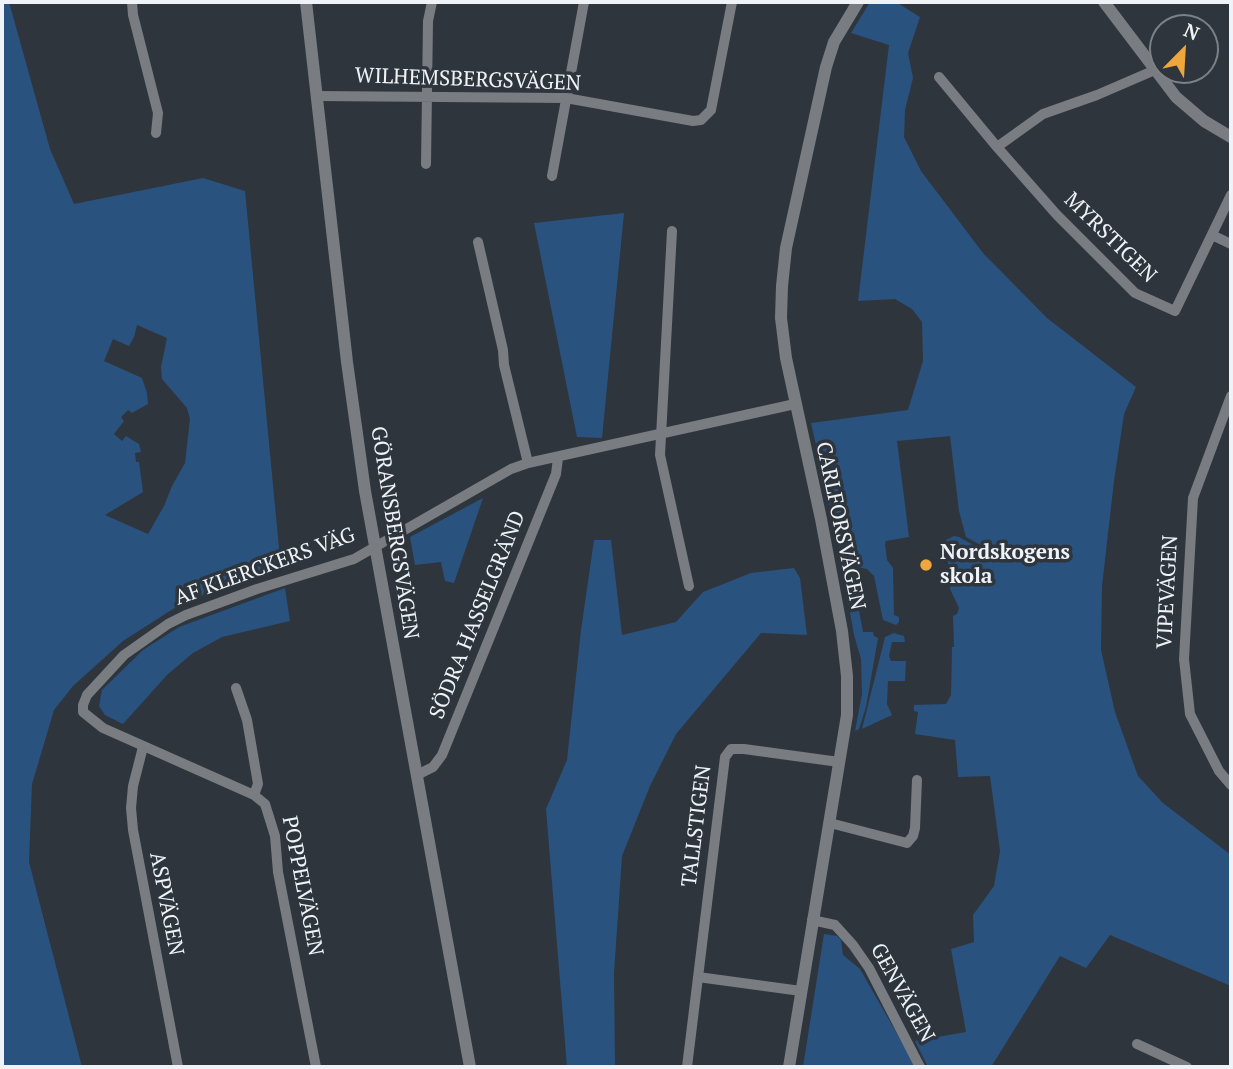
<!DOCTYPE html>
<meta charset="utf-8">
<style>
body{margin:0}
#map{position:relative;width:1233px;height:1069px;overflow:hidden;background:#2f353d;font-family:"PT Serif",serif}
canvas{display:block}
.frame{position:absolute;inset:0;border:4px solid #eff3f8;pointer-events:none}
.north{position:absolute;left:1149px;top:14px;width:70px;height:70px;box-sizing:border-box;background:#2f353d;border:2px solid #7c8188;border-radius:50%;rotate:24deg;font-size:19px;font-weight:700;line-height:28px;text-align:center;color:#eff3f8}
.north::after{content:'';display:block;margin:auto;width:24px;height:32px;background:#efa73d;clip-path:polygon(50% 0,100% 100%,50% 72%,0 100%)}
</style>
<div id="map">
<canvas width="1233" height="1069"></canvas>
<div class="frame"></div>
<div class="north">N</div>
</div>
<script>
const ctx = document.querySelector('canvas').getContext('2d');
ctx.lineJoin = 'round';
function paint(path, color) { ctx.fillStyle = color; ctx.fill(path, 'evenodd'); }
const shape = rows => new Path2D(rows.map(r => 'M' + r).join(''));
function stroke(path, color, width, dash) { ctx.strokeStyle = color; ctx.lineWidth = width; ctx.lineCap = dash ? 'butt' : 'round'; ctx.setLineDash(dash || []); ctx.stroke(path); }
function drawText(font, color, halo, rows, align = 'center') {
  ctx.font = font + ' "PT Serif",serif'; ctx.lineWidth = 7; ctx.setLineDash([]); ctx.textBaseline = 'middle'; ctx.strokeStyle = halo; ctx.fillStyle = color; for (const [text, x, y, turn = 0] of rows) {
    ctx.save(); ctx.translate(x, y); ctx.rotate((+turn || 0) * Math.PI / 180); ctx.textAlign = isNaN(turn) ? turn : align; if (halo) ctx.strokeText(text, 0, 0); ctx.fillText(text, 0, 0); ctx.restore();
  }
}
paint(shape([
 [2,2,9,2,50,149,74,204,203,178,245,191,281,569,187,600,123,641,73,686,54,710,32,784,29,862,82,1067,2,1067],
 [137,325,167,338,161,367,162,379,187,408,190,419,185,463,172,486,164,506,148,534,105,515,143,492,139,462,136,462,135,453,141,452,139,444,126,436,122,441,114,434,124,421,121,417,128,410,132,413,148,404,147,393,142,378,104,361,113,339,129,346,134,337],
 [870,2,896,2,920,17,908,53,913,78,905,110,904,137,921,171,983,253,1047,318,1136,387,1124,414,1114,481,1102,586,1101,650,1115,712,1138,776,1163,803,1231,855,1231,986,1110,935,1086,968,1060,956,991,1067,928,1067,915,1041,966,1032,951,949,974,942,973,915,994,886,1000,851,990,776,958,777,955,740,915,734,918,712,914,711,914,705,946,704,951,695,952,647,954,647,953,616,957,614,959,608,950,589,946,540,954,536,959,537,1000,560,1001,556,966,537,959,511,950,436,897,441,909,537,886,541,885,544,887,560,893,568,894,615,899,617,899,622,896,625,883,620,874,576,867,569,843,564,811,423,908,410,923,361,922,322,912,309,895,299,858,301,889,45,851,33],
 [624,213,602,438,577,437,534,223],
 [483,498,454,583,445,581,441,562,415,565,410,537],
 [594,540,611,540,622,635,676,622,703,592,751,573,794,568,800,578,807,635,761,633,676,734,650,786,622,856,614,973,615,1067,567,1067,546,809,567,760,581,630],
 [854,578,864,585,861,588,855,589,863,632,873,632,874,636,878,638,866,707,859,729,855,731,862,694,861,659,854,635,844,579],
 [285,588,290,621,222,637,193,653,167,675,123,724,105,715,99,706,102,690,143,650,179,627],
 [894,633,904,636,905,642,892,642,889,656,891,661,906,661,905,681,888,681,887,704,892,715,862,729,885,637],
 [824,934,837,936,841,940,843,955,860,969,916,1067,803,1067]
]), '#2a527f');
stroke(shape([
 [132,2,133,15,158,113,156,133],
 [1155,70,1097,95,1043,114,997,147,1057,215,1135,293,1175,311,1231,195],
 [939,77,997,147],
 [317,96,566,98,693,121,701,120,711,110,732,2],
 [426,164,428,21,432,2],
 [552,176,584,2],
 [672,231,660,455,689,586],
 [1212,235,1231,244],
 [478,242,503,350,504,365,528,463],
 [1231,396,1193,498,1184,659,1190,714,1219,771,1231,785],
 [236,688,247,720,258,784,254,795],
 [143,747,133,786,131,808,133,830,178,1067],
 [417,775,433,767,442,755,556,474,558,458],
 [830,823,907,843,913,836,915,828,917,780],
 [812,920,835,925,853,945,869,968,920,1067],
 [698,977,801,991],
 [1137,1044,1187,1067],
 [316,1067,278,872,275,836,265,804,254,795,103,728,83,712,83,705,87,695,124,655,168,624,186,615,257,589,354,559,511,469,528,463,795,404],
 [687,1067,725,757,731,749,744,749,839,762]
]), '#797c80', 10);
stroke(shape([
 [306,2,347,362,365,491,470,1067],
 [1104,2,1176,97,1204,121,1231,137],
 [789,1067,847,715,847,676,842,631,821,519,786,358,781,318,782,286,786,248,826,67,834,42,858,2]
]), '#797c80', 12);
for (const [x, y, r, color] of [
 [926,565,7,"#efa73d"]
]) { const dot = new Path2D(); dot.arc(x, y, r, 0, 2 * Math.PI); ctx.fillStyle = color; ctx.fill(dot); stroke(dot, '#2f353d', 2.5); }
drawText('21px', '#eff3f8', '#2f353d', [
 ["WILHEMSBERGSVÄGEN",468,80,2],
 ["MYRSTIGEN",1110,238,44],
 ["CARLFORSVÄGEN",840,526,78],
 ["GÖRANSBERGSVÄGEN",394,533,81],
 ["AF KLERCKERS VÄG",265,567,-20],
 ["VIPEVÄGEN",1168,592,-87],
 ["SÖDRA HASSELGRÄND",478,615,-68],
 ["TALLSTIGEN",697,826,-83],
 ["POPPELVÄGEN",302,886,79],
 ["ASPVÄGEN",166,904,79],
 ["GENVÄGEN",902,993,61]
]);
drawText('bold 21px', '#eff3f8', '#2f353d', [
 ["Nordskogens",940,553],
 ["skola",940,577]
], 'left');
</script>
